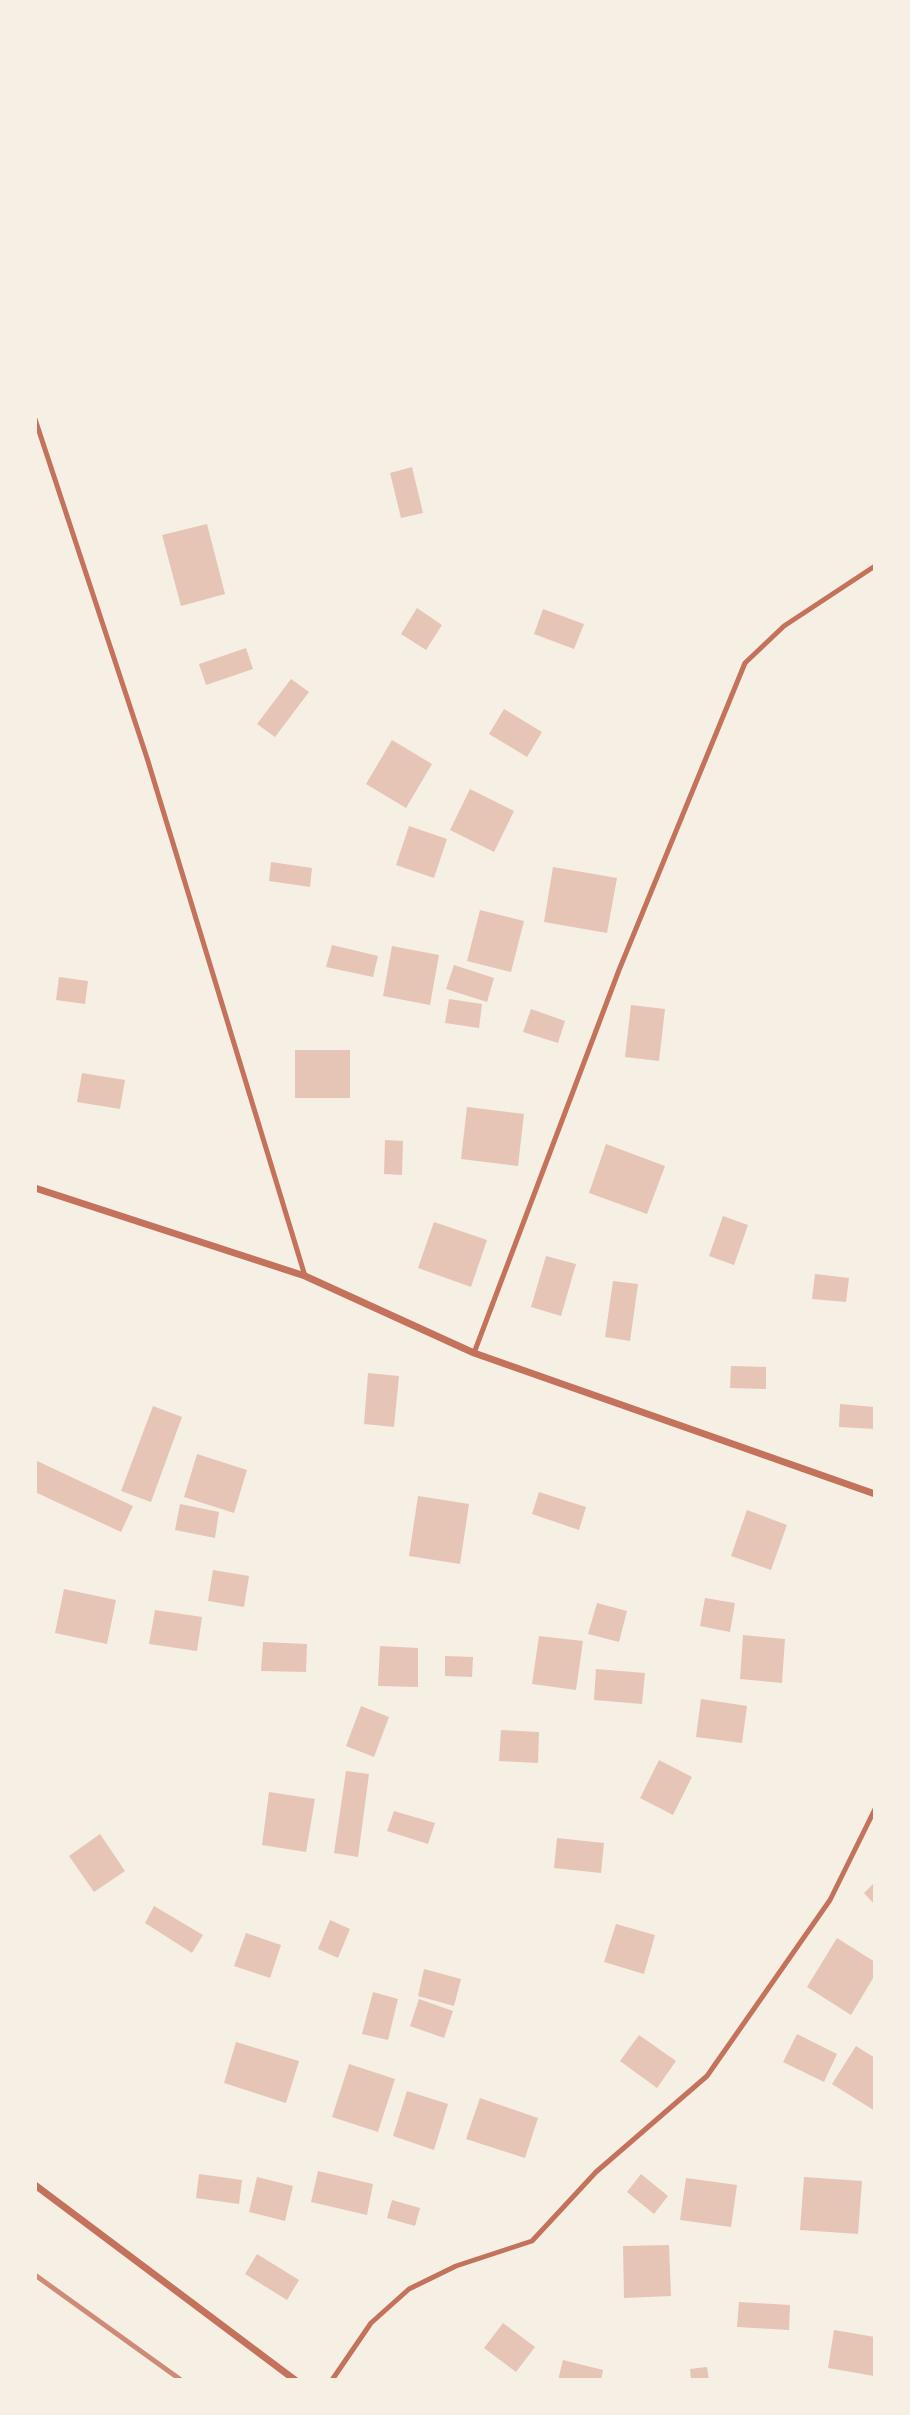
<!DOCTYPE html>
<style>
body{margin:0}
#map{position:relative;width:910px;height:2415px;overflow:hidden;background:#f6efe4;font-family:Raleway,sans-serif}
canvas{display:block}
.frame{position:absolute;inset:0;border:37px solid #f6efe4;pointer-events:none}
</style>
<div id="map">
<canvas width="910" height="2415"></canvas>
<div class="frame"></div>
</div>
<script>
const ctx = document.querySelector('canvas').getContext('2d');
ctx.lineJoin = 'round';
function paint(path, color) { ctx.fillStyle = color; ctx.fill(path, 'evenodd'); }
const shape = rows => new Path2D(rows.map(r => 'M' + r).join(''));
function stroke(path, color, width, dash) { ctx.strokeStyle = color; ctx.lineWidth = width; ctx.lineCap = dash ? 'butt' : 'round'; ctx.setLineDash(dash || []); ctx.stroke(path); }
paint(shape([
 [412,467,423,513,401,518,390,473],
 [207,524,225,594,181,606,162,535],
 [417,608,442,625,426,650,401,634],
 [543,609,584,624,574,649,534,634],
 [246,648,253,669,206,685,199,664],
 [291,679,309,692,275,737,257,724],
 [504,709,542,732,527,757,489,734],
 [392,740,432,764,406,808,366,784],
 [470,789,514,811,494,852,450,830],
 [409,826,447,839,434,878,396,865],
 [271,862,312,868,310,887,269,881],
 [553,867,617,878,607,933,544,922],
 [480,910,524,921,511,972,467,961],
 [332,945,378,956,373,977,326,967],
 [392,946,439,955,430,1005,383,996],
 [454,965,494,978,487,1002,446,989],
 [59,977,88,981,85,1004,56,1000],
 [449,999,482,1004,479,1028,445,1023],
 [631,1005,665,1009,659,1061,625,1057],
 [531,1009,565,1021,558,1043,523,1032],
 [295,1050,350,1050,350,1098,295,1098],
 [82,1073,125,1080,120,1109,77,1102],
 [467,1107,524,1114,518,1166,461,1159],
 [385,1140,403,1141,402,1175,384,1174],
 [606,1144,665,1166,647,1214,589,1193],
 [723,1216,748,1225,734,1265,709,1256],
 [434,1222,487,1240,471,1287,418,1268],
 [546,1256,576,1264,561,1316,531,1307],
 [815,1274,849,1278,846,1302,812,1299],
 [613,1281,638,1284,630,1341,605,1337],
 [731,1366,766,1367,766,1389,730,1388],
 [368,1373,399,1376,394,1427,364,1424],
 [840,1404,875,1407,875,1429,839,1427],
 [153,1406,182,1417,151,1502,121,1491],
 [197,1454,247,1470,234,1513,184,1497],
 [35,1460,133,1506,121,1532,35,1492],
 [539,1492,586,1507,579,1530,532,1514],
 [418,1496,469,1504,460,1564,409,1556],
 [180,1504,219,1512,215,1538,175,1530],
 [747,1510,787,1525,771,1570,731,1556],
 [213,1570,249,1576,244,1607,208,1601],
 [64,1589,116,1600,107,1644,55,1633],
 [705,1598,735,1603,730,1632,700,1626],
 [597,1603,627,1611,619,1642,588,1634],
 [155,1610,202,1617,197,1651,149,1644],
 [743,1635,785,1639,782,1683,740,1679],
 [539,1636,583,1641,576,1690,532,1684],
 [263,1642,307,1644,306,1672,261,1671],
 [380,1646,418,1648,418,1687,378,1686],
 [445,1656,473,1657,472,1677,445,1676],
 [596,1669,645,1673,642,1704,594,1700],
 [701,1699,747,1706,742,1743,696,1737],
 [361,1706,389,1717,374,1757,346,1746],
 [501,1730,539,1732,538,1763,499,1761],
 [659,1760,692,1777,673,1815,640,1798],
 [346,1771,369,1774,358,1857,334,1853],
 [269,1792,315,1799,306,1852,262,1845],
 [394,1811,435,1823,428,1844,387,1831],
 [100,1834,125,1871,94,1892,69,1856],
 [557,1838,604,1843,601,1873,554,1868],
 [875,1882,875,1905,864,1893],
 [154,1906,203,1935,192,1953,145,1923],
 [330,1920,350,1929,338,1958,318,1949],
 [616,1924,655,1935,644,1974,604,1962],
 [246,1933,281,1945,270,1978,234,1966],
 [837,1938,875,1962,875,1975,851,2015,807,1987],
 [424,1969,461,1979,454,2006,418,1996],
 [373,1992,398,1999,388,2040,362,2034],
 [419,1999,453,2011,444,2038,410,2026],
 [797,2034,837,2054,824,2082,783,2062],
 [639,2035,676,2061,657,2088,620,2061],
 [236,2042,299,2061,286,2103,224,2083],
 [856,2046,875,2058,875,2111,832,2084],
 [349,2064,395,2079,378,2132,332,2117],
 [407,2091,448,2104,434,2150,393,2136],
 [480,2098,538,2118,525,2158,466,2139],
 [318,2171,373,2184,367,2215,311,2202],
 [199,2174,242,2180,239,2204,196,2198],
 [641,2174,668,2196,654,2214,627,2192],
 [257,2177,293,2186,285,2221,249,2212],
 [804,2177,862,2181,858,2234,800,2230],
 [686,2178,737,2185,731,2227,680,2220],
 [392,2200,420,2208,415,2226,387,2218],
 [669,2245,671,2296,624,2298,623,2246],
 [257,2254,299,2280,287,2300,245,2274],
 [739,2302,790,2305,789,2330,737,2327],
 [503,2323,535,2347,516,2372,484,2348],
 [834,2330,875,2337,874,2376,828,2368],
 [563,2360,603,2370,601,2380,558,2380],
 [707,2367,709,2380,691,2380,690,2369]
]), '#e6c5b7');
stroke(shape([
 [35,419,147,758,305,1276],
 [474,1353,619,970,745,663,784,626,875,566],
 [332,2380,371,2323,409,2289,456,2266,532,2241,596,2172,707,2076,830,1900,875,1809]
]), '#c5725c', 5);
stroke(shape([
 [35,1188,305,1276,474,1353,875,1494],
 [35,2185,295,2380]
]), '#c5725c', 7);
stroke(shape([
 [35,2275,181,2380]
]), '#cf8b77', 5);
</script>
